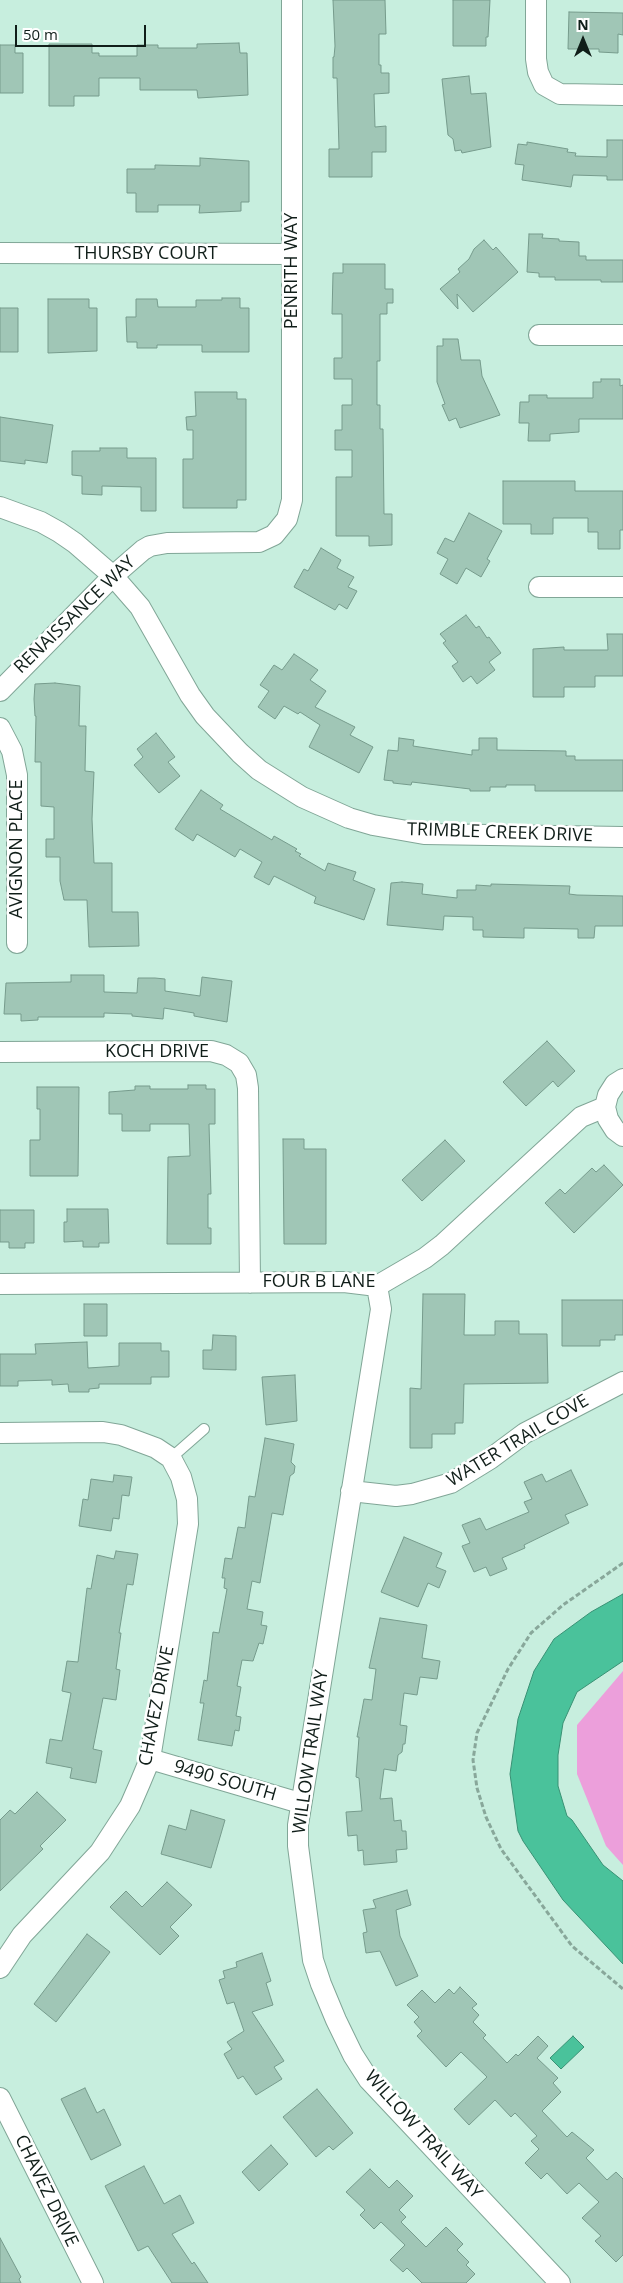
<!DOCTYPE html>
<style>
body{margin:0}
#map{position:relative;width:623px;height:2283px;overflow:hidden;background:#c7eede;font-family:"Open Sans",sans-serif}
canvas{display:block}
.north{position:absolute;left:558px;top:15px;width:50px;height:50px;-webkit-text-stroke:4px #fff;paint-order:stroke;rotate:0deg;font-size:14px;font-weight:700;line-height:20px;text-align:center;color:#101e19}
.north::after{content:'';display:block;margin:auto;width:18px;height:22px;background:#101e19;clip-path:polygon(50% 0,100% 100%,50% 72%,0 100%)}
.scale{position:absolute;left:15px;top:25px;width:131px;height:22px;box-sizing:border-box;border:2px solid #101e19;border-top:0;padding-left:6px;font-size:15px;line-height:18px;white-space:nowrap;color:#101e19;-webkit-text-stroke:4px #fff;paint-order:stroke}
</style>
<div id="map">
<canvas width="623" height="2283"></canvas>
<div class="north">N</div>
<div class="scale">50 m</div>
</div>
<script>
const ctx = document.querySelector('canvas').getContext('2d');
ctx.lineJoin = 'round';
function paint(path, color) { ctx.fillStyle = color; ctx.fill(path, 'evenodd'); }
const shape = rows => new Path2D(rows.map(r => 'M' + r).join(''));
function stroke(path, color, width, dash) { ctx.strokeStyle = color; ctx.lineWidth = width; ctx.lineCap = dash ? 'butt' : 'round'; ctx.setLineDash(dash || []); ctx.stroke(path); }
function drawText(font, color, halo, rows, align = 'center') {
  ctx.font = font + ' "Open Sans",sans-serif'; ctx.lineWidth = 5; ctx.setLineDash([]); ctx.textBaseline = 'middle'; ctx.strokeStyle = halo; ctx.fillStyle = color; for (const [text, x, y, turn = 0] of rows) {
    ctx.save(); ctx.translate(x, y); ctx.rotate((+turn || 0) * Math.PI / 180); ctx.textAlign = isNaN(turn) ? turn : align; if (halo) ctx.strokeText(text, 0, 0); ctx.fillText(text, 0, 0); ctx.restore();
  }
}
paint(shape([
 [623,1671,623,1865,606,1846,577,1774,577,1725]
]), '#ec9fdb');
const water = shape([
 [623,1594,623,1661,577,1692,563,1723,558,1755,558,1786,567,1816,572,1820,603,1865,623,1881,623,1964,563,1900,523,1841,518,1831,510,1774,518,1719,534,1671,554,1639,591,1612,623,1594],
 [573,2036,584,2047,561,2069,550,2058,573,2036]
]);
paint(water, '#4ac29b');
stroke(water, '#399174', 1);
const building = shape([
 [333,0,385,0,386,34,379,34,379,65,381,65,381,73,389,73,389,93,374,94,375,127,386,126,386,152,372,152,372,177,329,177,329,149,339,149,337,78,333,78,333,57,334,57,335,46,333,0],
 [453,0,490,0,488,37,486,37,486,46,453,46,453,0],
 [569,12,623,13,623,35,618,34,618,53,599,52,599,49,568,49,569,12],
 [239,43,240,53,247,53,248,95,198,98,197,90,140,90,140,78,99,78,99,96,74,96,74,106,49,106,49,44,92,44,92,53,99,53,99,56,137,56,137,45,158,45,158,48,197,48,197,44,239,43],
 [0,45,15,45,15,53,23,53,23,93,0,93,0,45],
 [469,76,471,94,486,93,491,147,462,153,461,150,455,151,453,139,448,135,442,79,469,76],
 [607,140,623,140,623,180,607,180,607,176,573,175,571,187,522,180,524,165,515,164,518,144,527,145,527,142,568,149,567,152,576,153,575,156,607,157,607,140],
 [200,158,249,161,249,202,241,202,241,211,199,213,200,205,158,205,158,212,136,212,136,193,127,193,127,169,155,169,155,165,200,166,200,158],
 [529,234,543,234,542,238,559,239,559,241,579,242,579,256,586,256,586,260,623,260,623,282,601,282,601,280,555,280,555,277,539,277,539,273,527,272,529,234],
 [484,240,493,250,496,247,518,272,473,312,457,294,458,309,440,289,460,272,458,269,469,259,474,249,484,240],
 [343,264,385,264,385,289,393,289,393,303,387,303,387,314,380,314,380,361,377,361,377,405,380,405,380,429,383,429,384,514,392,514,392,545,369,546,369,536,336,536,336,477,352,477,352,450,335,450,335,430,342,430,342,405,352,405,352,379,334,379,334,358,342,358,342,314,332,314,333,273,343,273,343,264],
 [222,298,240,298,240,308,249,308,249,352,202,352,202,345,157,345,157,348,137,348,137,342,127,342,126,317,136,317,136,299,157,299,158,307,196,307,196,300,222,300,222,298],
 [48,299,89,299,89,308,97,308,97,351,48,353,48,299],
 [0,308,18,308,18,352,0,352,0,308],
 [443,339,458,339,461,360,480,360,482,376,500,415,460,428,456,418,449,421,442,405,445,404,437,382,437,346,443,346,443,339],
 [601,379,620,379,620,386,623,385,623,419,579,419,579,432,550,434,550,441,528,441,529,423,519,423,520,402,529,402,529,395,547,395,547,398,593,398,593,382,601,382,601,379],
 [195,392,237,392,237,399,246,399,246,500,237,500,237,508,183,508,183,459,193,459,193,430,187,430,186,417,196,416,195,392],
 [0,417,53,425,47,463,25,460,25,464,0,461,0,417],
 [100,448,127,448,127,458,156,458,156,511,141,511,141,487,102,486,102,495,82,494,82,476,72,475,72,451,100,451,100,448],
 [503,481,575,481,575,491,623,491,623,530,620,530,620,549,598,549,598,532,588,532,588,518,553,518,553,534,531,534,531,524,503,524,503,481],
 [469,513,502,531,487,559,490,561,481,577,466,568,457,584,440,574,448,559,437,553,445,538,454,542,469,513],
 [321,548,341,560,337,568,354,577,348,587,357,591,347,609,339,604,335,610,294,587,304,569,308,571,321,548],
 [466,615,476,628,479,626,487,638,489,637,501,653,489,662,495,670,477,684,471,676,463,682,452,666,458,662,443,643,446,641,440,634,466,615],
 [607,634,623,634,623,676,595,676,595,687,564,687,564,697,533,697,533,649,564,647,564,650,608,650,607,634],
 [294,654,318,670,310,680,326,691,315,707,355,727,350,735,373,747,359,773,309,747,320,725,300,712,298,714,284,706,275,719,258,707,269,691,260,685,274,665,282,670,294,654],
 [55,683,80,686,79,726,86,726,85,771,94,772,92,819,94,863,112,863,112,912,138,912,139,946,89,947,87,900,64,900,60,881,60,857,46,857,46,839,54,839,54,807,41,806,41,762,35,762,36,716,35,716,34,699,35,684,55,683],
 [156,733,175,757,168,762,180,776,159,793,134,765,143,757,137,749,156,733],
 [399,738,414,740,413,746,472,755,472,750,479,750,479,738,497,738,497,750,566,751,566,756,575,756,575,760,623,760,623,791,535,791,535,785,506,785,506,787,490,787,490,791,470,791,470,789,412,782,411,785,393,783,393,781,384,780,388,750,398,751,399,738],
 [201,790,223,805,220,809,272,840,274,836,297,849,295,851,301,854,299,856,325,871,328,863,356,872,353,880,375,889,364,920,314,903,316,897,274,876,269,885,254,877,262,862,240,849,235,857,197,834,193,841,175,829,201,790],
 [402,882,423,884,422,894,457,898,457,890,476,890,476,885,491,886,491,884,570,886,569,894,577,895,623,896,623,926,595,926,594,938,578,938,578,929,524,928,524,938,483,937,483,930,473,930,473,917,444,916,443,930,387,925,391,883,402,882],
 [71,975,104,975,104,992,137,993,138,978,155,978,165,979,165,991,200,996,202,977,232,981,227,1022,194,1016,194,1013,164,1008,163,1019,132,1016,132,1014,104,1013,104,1017,38,1017,38,1020,21,1021,21,1014,4,1014,6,983,71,982,71,975],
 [547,1041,575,1071,558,1087,553,1081,526,1106,503,1082,547,1041],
 [188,1085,206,1085,206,1089,215,1089,215,1124,209,1124,211,1194,208,1194,208,1228,211,1228,211,1244,167,1244,168,1157,190,1156,189,1124,150,1124,150,1131,122,1131,122,1114,109,1114,109,1092,135,1090,135,1086,150,1086,150,1089,188,1089,188,1085],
 [37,1087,79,1087,78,1176,30,1176,30,1140,40,1140,40,1109,37,1109,37,1087],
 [283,1139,304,1139,304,1149,326,1149,326,1244,284,1244,283,1139],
 [445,1140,465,1161,422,1201,402,1180,445,1140],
 [604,1165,623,1185,574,1233,545,1203,560,1189,565,1194,592,1168,596,1172,604,1165],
 [67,1209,108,1209,109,1243,99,1243,99,1247,83,1247,83,1241,64,1242,64,1222,67,1222,67,1209],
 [0,1210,34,1210,34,1243,25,1243,25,1248,9,1248,9,1242,0,1242,0,1210],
 [423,1294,465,1294,464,1335,495,1335,495,1321,519,1321,519,1334,547,1334,548,1383,464,1384,463,1423,455,1423,455,1434,432,1434,432,1448,410,1448,410,1388,421,1389,423,1294],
 [562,1300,623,1300,623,1335,615,1335,615,1340,600,1340,600,1346,562,1346,562,1300],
 [84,1304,107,1304,107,1336,84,1336,84,1304],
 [213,1335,236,1336,236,1370,203,1369,203,1350,212,1350,213,1335],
 [87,1342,88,1368,119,1366,119,1343,161,1343,161,1351,169,1351,169,1377,151,1377,151,1384,99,1384,99,1388,89,1389,89,1392,69,1392,68,1384,52,1385,52,1380,18,1381,18,1386,0,1386,0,1354,36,1354,35,1344,87,1342],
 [295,1375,297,1421,266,1425,262,1377,295,1375],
 [265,1438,294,1444,291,1462,295,1466,294,1473,290,1476,283,1515,272,1513,260,1583,252,1581,247,1609,263,1612,261,1625,267,1626,263,1644,259,1643,253,1661,242,1660,237,1686,241,1687,236,1716,241,1717,239,1731,235,1730,232,1746,198,1740,204,1703,200,1703,204,1680,207,1681,213,1632,219,1633,227,1589,224,1588,225,1578,222,1578,225,1558,232,1559,238,1527,245,1528,249,1496,255,1497,265,1438],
 [571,1470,588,1505,565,1515,569,1523,524,1545,525,1548,502,1558,507,1569,490,1576,486,1567,474,1572,462,1546,470,1543,462,1525,480,1518,486,1530,529,1512,524,1502,532,1499,524,1482,542,1474,546,1482,571,1470],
 [114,1475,132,1477,129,1496,122,1495,119,1519,113,1518,111,1531,79,1526,83,1499,88,1500,91,1479,113,1482,114,1475],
 [404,1537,442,1553,436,1567,446,1571,439,1588,428,1583,418,1607,381,1592,404,1537],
 [116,1551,138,1554,133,1585,127,1584,119,1633,121,1633,116,1669,120,1670,116,1700,103,1698,93,1749,102,1751,96,1783,70,1778,72,1768,46,1763,50,1739,62,1741,71,1693,62,1691,67,1661,78,1662,87,1588,91,1589,97,1555,114,1559,116,1551],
 [380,1618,427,1625,422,1658,440,1661,437,1679,420,1677,417,1695,404,1693,400,1725,407,1726,405,1744,403,1744,402,1752,398,1755,396,1771,384,1769,380,1799,392,1798,394,1821,401,1820,402,1831,406,1831,407,1849,396,1850,397,1862,364,1865,363,1850,358,1851,357,1835,348,1836,346,1812,362,1811,359,1778,356,1777,359,1737,357,1737,364,1699,372,1700,376,1669,369,1668,380,1618],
 [37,1792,66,1820,40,1846,43,1849,0,1891,0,1820,10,1810,15,1814,37,1792],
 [191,1810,225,1820,211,1868,161,1854,169,1825,186,1830,191,1810],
 [167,1882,192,1905,170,1927,179,1936,160,1955,110,1907,126,1891,142,1907,167,1882],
 [407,1890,411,1905,396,1910,400,1936,418,1976,396,1986,380,1951,366,1953,363,1933,367,1932,363,1910,376,1908,373,1900,407,1890],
 [87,1934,110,1952,56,2022,34,2004,87,1934],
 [262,1953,271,1981,266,1983,273,2005,252,2012,284,2061,274,2067,282,2079,256,2095,243,2076,238,2079,224,2054,232,2049,227,2042,244,2031,234,2002,227,2004,219,1980,225,1978,223,1971,237,1967,236,1962,262,1953],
 [460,1987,477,2004,472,2008,479,2015,473,2022,486,2035,483,2038,507,2063,516,2054,518,2056,538,2036,548,2046,537,2058,558,2078,553,2083,561,2092,542,2111,567,2137,572,2132,594,2150,586,2158,607,2180,616,2172,623,2179,623,2255,616,2262,595,2241,601,2236,582,2218,599,2202,579,2183,567,2194,547,2173,541,2179,525,2163,539,2149,531,2141,537,2136,515,2113,511,2117,495,2100,469,2125,454,2109,487,2077,461,2052,446,2067,417,2036,422,2031,414,2022,419,2017,407,2005,422,1990,435,2003,449,1989,454,1994,460,1987],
 [85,2088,97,2113,104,2109,121,2145,91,2160,61,2099,85,2088],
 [317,2089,353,2133,333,2150,329,2146,316,2157,283,2117,317,2089],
 [271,2145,288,2164,259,2191,242,2172,271,2145],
 [144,2166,164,2204,180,2195,194,2223,172,2234,192,2264,194,2262,208,2283,172,2283,148,2246,138,2251,105,2186,144,2166],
 [370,2169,389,2188,397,2180,413,2196,399,2210,406,2217,401,2222,426,2247,446,2227,463,2244,457,2250,469,2262,466,2265,475,2274,466,2283,422,2283,407,2268,403,2272,390,2260,405,2245,381,2222,374,2229,360,2215,365,2210,346,2192,370,2169],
 [0,2238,21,2277,19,2279,21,2283,0,2283,0,2238]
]);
paint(building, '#a0c6b6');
stroke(building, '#769b8c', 1);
const service = shape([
 [171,1458,204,1429]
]);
const minor = shape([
 [536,0,536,59,538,72,544,85,560,94,623,95],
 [0,253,292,254],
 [539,335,623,335],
 [0,507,41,522,59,532,75,543,113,576,140,607,190,695,205,716,240,753,259,770,302,797,349,818,373,825,424,834,623,837],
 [539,587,623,587],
 [0,691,113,576,143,550,150,546,167,543,259,542,274,535,287,519,292,500,292,0],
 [0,728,12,751,17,775,17,943],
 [0,1052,211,1051,226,1055,239,1063,246,1075,248,1088,250,1283],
 [623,1079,615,1084,608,1095,605,1107,608,1119,615,1130,623,1136],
 [0,1284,344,1282,377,1286,425,1258,442,1245,581,1117,605,1107],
 [377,1286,381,1309,298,1825,298,1846,313,1960,321,1984,336,2020,353,2055,369,2080,560,2283],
 [0,1433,103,1432,121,1435,156,1448,171,1458,181,1477,187,1499,188,1524,150,1759,140,1783,130,1806,100,1852,22,1935,0,1968],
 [351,1491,396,1496,412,1494,451,1483,490,1459,525,1433,623,1382],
 [150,1759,300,1803],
 [0,2098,93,2283]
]);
stroke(service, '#81a697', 12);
stroke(minor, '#81a697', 22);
stroke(shape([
 [623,1563,563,1605,531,1633,508,1669,477,1733,473,1760,477,1788,486,1817,501,1849,572,1946,623,1989]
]), '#88a79a', 3, [5, 2.5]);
stroke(service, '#fff', 10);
stroke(minor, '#fff', 20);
drawText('18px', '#101e19', '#fff', [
 ["THURSBY COURT",146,254],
 ["PENRITH WAY",292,271,-90],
 ["RENAISSANCE WAY",75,615,-44],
 ["TRIMBLE CREEK DRIVE",500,833,2],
 ["AVIGNON PLACE",17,849,-90],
 ["KOCH DRIVE",157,1052],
 ["FOUR B LANE",319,1282],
 ["WATER TRAIL COVE",518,1441,-31],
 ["CHAVEZ DRIVE",157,1706,-79],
 ["WILLOW TRAIL WAY",311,1752,-82],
 ["9490 SOUTH",225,1781,16],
 ["WILLOW TRAIL WAY",423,2135,48],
 ["CHAVEZ DRIVE",46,2191,64]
]);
</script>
